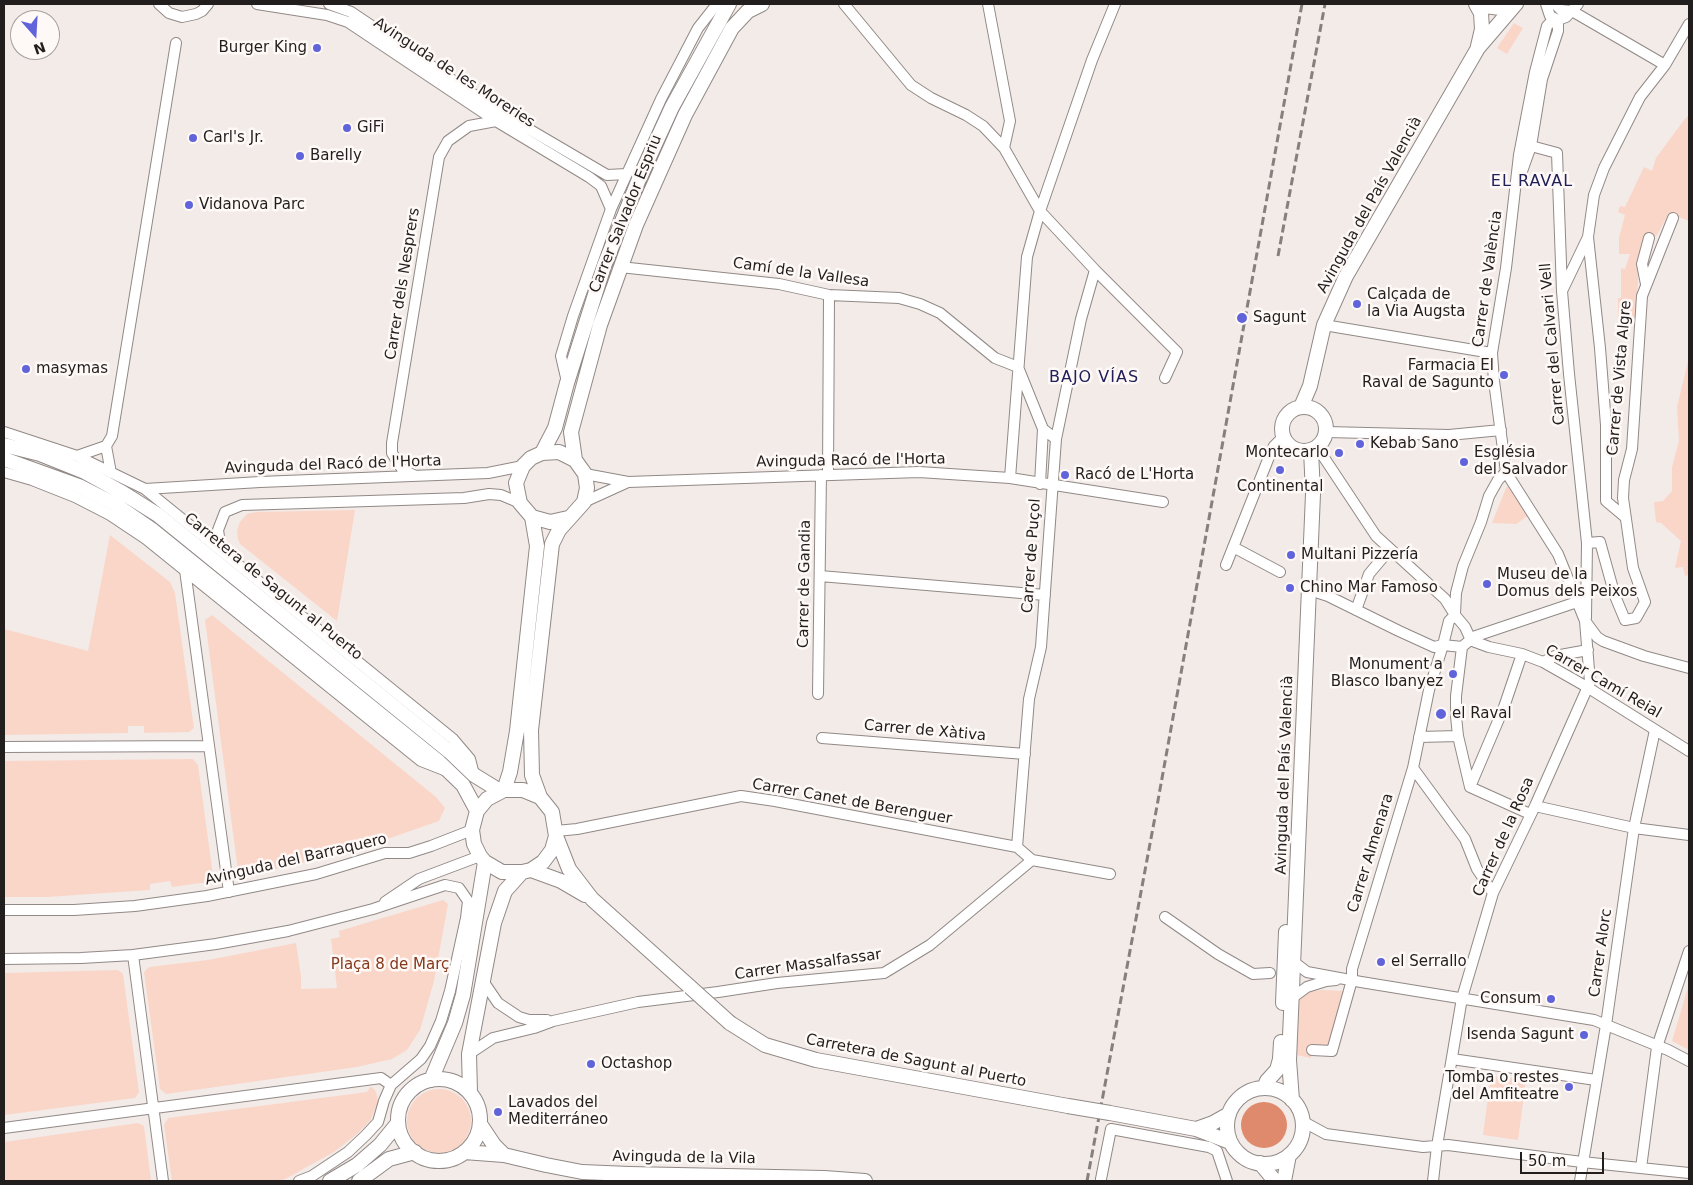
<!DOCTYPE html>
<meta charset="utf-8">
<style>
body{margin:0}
#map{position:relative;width:1693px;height:1185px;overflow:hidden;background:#f3ebe8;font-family:"DejaVu Sans",sans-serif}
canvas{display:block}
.frame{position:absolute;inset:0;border:5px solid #211e1d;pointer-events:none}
.north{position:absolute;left:10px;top:10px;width:50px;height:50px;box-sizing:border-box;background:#fef9f7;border:1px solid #a6a1a0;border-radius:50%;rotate:161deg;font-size:14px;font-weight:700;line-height:20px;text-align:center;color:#211e1d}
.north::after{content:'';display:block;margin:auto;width:18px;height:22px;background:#6163db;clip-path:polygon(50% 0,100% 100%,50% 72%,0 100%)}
.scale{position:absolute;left:1520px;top:1152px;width:84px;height:22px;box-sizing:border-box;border:2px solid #211e1d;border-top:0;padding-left:6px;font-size:15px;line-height:18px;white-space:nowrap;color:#211e1d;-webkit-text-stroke:4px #fef9f7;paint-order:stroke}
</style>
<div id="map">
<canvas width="1693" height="1185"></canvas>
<div class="frame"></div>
<div class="north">N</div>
<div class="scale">50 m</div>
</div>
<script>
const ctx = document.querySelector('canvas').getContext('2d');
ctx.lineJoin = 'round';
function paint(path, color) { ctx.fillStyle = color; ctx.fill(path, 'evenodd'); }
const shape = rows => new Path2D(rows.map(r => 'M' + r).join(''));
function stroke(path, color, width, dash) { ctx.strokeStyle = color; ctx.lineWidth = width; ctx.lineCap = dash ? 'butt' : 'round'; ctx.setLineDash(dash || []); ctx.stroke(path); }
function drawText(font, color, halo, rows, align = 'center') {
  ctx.font = font + ' "DejaVu Sans",sans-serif'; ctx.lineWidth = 5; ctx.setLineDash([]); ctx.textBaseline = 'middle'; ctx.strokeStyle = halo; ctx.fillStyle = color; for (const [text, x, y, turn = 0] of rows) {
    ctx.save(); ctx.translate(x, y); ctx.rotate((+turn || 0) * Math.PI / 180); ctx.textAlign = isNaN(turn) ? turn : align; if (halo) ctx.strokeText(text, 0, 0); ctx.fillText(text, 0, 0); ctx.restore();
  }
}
paint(shape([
 [1514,23,1523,28,1507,54,1497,48],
 [1689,115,1689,221,1669,213,1657,235,1647,239,1639,261,1636,317,1618,317,1618,298,1621,298,1621,268,1625,269,1630,254,1619,254,1619,238,1625,215,1618,212,1620,206,1625,207,1644,167,1652,171,1656,158,1684,120],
 [1689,357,1689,575,1685,576,1683,567,1675,568,1681,541,1661,523,1656,522,1654,502,1663,501,1672,491,1672,467,1679,441,1677,407],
 [1508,486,1512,488,1528,516,1516,524,1492,523,1506,488],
 [355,510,337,621,240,544,238,539,237,530,240,522,247,514,256,512],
 [110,535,170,582,175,593,194,728,189,732,144,733,144,726,128,726,128,733,4,735,4,629,88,651],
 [212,615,436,797,445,808,439,821,373,844,315,860,245,876,238,871,205,620],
 [193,759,198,765,213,876,208,882,172,887,170,881,150,884,150,890,47,897,4,897,4,761],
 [443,900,448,904,434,981,420,1030,407,1050,392,1059,357,1067,166,1094,160,1089,144,972,149,967,208,960,296,943,301,976,301,989,337,988,331,939,340,937,339,931],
 [118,970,123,974,139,1092,135,1098,4,1115,4,973],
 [1689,984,1689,1050,1672,1041],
 [1322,990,1343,991,1330,1046,1312,1050,1311,1058,1296,1055,1297,1003,1305,992],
 [1491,1075,1526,1080,1518,1140,1483,1135],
 [370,1087,373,1088,376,1092,379,1105,378,1110,375,1109,370,1121,357,1134,334,1152,287,1178,280,1181,172,1181,164,1125,168,1118,367,1092],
 '407 1121a32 32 0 1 1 64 0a32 32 0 1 1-64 0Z',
 [138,1123,144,1126,151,1181,4,1181,4,1142]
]), '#fad6c9');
paint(shape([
 '1241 1125a23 23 0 1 1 46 0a23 23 0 1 1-46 0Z'
]), '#df8a6c');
const street = shape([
 [159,4,169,13,182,17,196,14,202,11,208,4],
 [257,4,327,15,348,22,496,121,589,177,601,186,611,209],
 [329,4,351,12,503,114,607,175,627,174],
 [844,4,911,85,931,98,966,115,983,126,1004,148,1040,211,1095,270,1177,352,1165,378],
 [988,4,1010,121,1004,148],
 [1546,4,1550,16,1558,20,1566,17,1578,4],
 [1555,4,1561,10,1572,11,1665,65],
 [1531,146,1557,153,1562,291,1569,374,1587,543,1586,618],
 [1588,237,1600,348,1606,425,1606,501,1625,517],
 [620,267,779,284,829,295,899,298,920,304,940,313,995,358,1018,367,1043,429,1056,439],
 [1646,284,1642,264,1649,238],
 [1563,289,1588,237,1594,195,1604,168,1640,97,1665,65,1689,24],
 [1324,325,1492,353],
 [567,382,561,356,573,316,611,209,661,99,698,28,717,4],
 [4,432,77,456,145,489,453,739,470,759,474,775],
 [1327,432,1449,435,1501,430],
 [106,446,111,473],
 [1317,447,1376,536,1445,599,1455,615,1465,627,1470,638,1470,640,1462,647,1443,645,1449,621,1455,615],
 [77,456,106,446,112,436,176,43],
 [4,472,32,480,75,497,110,515,146,539,421,761,444,770],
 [585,474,628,482,919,472,1010,478,1163,502],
 [828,474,829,295],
 [415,476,402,469,392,453,392,443,439,157,448,141,469,126,496,121],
 [1010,478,1027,257,1040,211,1092,60,1115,4],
 [1040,484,1043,429],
 [145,489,260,482,488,473,523,466],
 [584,502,628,482],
 [1587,543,1600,542,1615,596,1625,620,1636,618,1645,602,1633,568,1623,498,1624,480,1632,449,1642,296,1673,218],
 [1233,547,1280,572],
 [221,550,218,530,225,512,242,505,464,498,489,494,501,495,520,503],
 [1226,565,1271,452,1274,446,1283,437],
 [185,570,229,892],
 [820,576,1045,595],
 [1309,590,1328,596,1399,631,1434,647,1443,645],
 [1356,610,1369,574,1390,549],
 [1455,614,1456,593,1463,566,1481,522,1489,496,1498,480,1506,472],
 [1586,622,1597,637,1603,641,1644,656,1689,668],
 [1470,638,1577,602],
 [1470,640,1489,647,1522,654,1543,662,1587,687,1689,751],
 [1462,647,1456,696,1456,716,1458,736,1470,787],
 [1543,662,1555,656,1588,650],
 [818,694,821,475],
 [1419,737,1458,736],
 [822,738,1025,754],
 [4,747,209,746],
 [1413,768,1465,839,1477,869,1493,893],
 [1470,787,1504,707,1522,654],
 [1470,787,1530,814],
 [1535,806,1634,828,1689,835],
 [556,831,577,829,741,796,775,801,1017,847,1032,860,1110,874],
 [1017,847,1029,699,1041,647,1056,439,1081,319,1095,270],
 [385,902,419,879,480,856],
 [4,910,74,910,135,906,207,896,316,874,385,853,409,853,431,846,472,830],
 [1165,917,1218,954,1253,974,1270,973],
 [133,955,163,1181],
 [4,959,81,958,133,955,216,944,288,931,373,909,445,885,459,888,468,901,466,918,450,991,441,1021,430,1046,421,1059,391,1085,384,1101,378,1122,366,1135,348,1152,312,1176,299,1181],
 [1294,962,1307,972,1361,982,1594,1020,1668,1050,1689,1061],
 [483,981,498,1003,519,1017,529,1020,547,1020],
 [1292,998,1307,987,1326,981,1336,980],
 [1312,1050,1332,1051,1352,980,1352,969,1413,768,1429,690,1443,645],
 [469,1054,493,1038,534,1028,553,1021,638,1002,718,992,777,983,884,973,930,945,1032,860],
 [1452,1059,1596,1080],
 [1302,1121,1326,1134,1423,1147,1448,1145,1582,1162,1689,1173],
 [4,1128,381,1078,391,1085],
 [1641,1168,1657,1047,1689,951],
 [1101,1179,1111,1129,1209,1147,1217,1151,1227,1181],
 [1433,1181,1437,1146,1462,998,1493,893,1535,806,1590,682,1585,621,1558,554,1506,472,1494,381,1492,353,1506,268,1519,155,1535,72,1547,26,1550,23,1558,20,1558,31,1542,79,1531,146,1521,174,1518,174],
 [1580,1181,1606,1025,1634,828,1655,730]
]);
const secondary = shape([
 [1476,4,1481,13,1482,29,1478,46],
 [1482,4,1485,6,1500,8,1516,4],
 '1282 429a22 22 0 1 1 44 0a22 22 0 1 1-44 0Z',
 [1301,407,1310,386,1324,325,1346,276,1478,48,1514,6],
 [4,445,40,454,85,472,123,493,158,515,450,752,474,775,500,791],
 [542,453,555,428,567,383,604,266,639,179,672,107,729,4],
 [4,459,79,486,116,505,151,529,439,762,463,785,477,811],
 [575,460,571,432,600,325,636,225,685,115,732,28,748,11,762,4],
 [504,790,510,772,517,731,537,546,532,517],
 [540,797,523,790,504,790,487,799,477,811,472,830,474,844,480,856,485,862,502,872,522,872,531,870,543,862,552,850,556,836,552,812,540,797,532,775,531,730,552,544,559,530,584,502,587,488,585,474,575,460,559,452,542,453,531,458,523,466,516,483,520,503,532,517,550,522,568,518],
 [556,836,569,869,592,899,690,987],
 [531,870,561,881,585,895],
 [1283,1003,1286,932],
 [730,1023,765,1045,816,1060,1068,1106],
 '398 1120a41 41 0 1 1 82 0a41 41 0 1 1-82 0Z',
 [431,1080,455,1023,463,995,485,862],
 [1264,1088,1267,1081,1277,1070,1280,1059,1281,1042],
 '1227 1126a38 38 0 1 1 76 0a38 38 0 1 1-76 0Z',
 [470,1092,469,1054,494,923,505,891,522,872],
 [1292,1100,1289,1060,1313,494,1311,450],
 [1110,1113,1196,1129,1230,1142],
 [480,1124,494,1145,504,1155],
 [1196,1129,1213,1123,1229,1114],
 [464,1152,504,1155,546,1165,582,1172,629,1174,824,1178,865,1181],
 [1260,1163,1275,1181],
 [330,1181,357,1165,380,1145,398,1123],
 [359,1181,389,1159,415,1152],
 [1284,1181,1289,1155]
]);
stroke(street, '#918986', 12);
stroke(secondary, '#918986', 16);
stroke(street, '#fff', 10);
stroke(secondary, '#fff', 14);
stroke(shape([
 [1278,256,1325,4],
 [1087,1181,1155,817,1302,4]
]), '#85807e', 3, [8, 4]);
const secondaryBridge = shape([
 [690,987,730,1023],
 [1068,1106,1110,1113]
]);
stroke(secondaryBridge, '#918986', 16, []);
stroke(secondaryBridge, '#fff', 14);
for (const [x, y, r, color] of [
 [317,48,5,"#6163db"],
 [347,128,5,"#6163db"],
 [193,138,5,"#6163db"],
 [300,156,5,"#6163db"],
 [189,205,5,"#6163db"],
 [1357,304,5,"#6163db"],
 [1242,318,6,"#6163db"],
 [26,369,5,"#6163db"],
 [1504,375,5,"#6163db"],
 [1360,444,5,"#6163db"],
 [1339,453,5,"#6163db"],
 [1464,462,5,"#6163db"],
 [1280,470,5,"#6163db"],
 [1065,475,5,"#6163db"],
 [1291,555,5,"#6163db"],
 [1487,584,5,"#6163db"],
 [1290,588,5,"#6163db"],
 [1453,674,5,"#6163db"],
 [1441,714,6,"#6163db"],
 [1381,962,5,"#6163db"],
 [1551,999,5,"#6163db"],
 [1584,1035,5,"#6163db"],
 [591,1064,5,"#6163db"],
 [1569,1087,5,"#6163db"],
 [498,1112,5,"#6163db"]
]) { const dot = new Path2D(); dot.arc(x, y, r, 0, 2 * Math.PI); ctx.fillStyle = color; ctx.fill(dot); stroke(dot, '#fef9f7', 2); }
drawText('15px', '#211e1d', '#fef9f7', [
 ["Burger King",307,48,"right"],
 ["GiFi",357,128],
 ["Carl's Jr.",203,138],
 ["Barelly",310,156],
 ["Vidanova Parc",199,205],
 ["Calçada de",1367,295],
 ["la Via Augsta",1367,312],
 ["Sagunt",1253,318],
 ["Farmacia El",1494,366,"right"],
 ["Raval de Sagunto",1494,383,"right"],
 ["masymas",36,369],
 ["Kebab Sano",1370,444],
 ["Montecarlo",1329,453,"right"],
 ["Església",1474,453],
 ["del Salvador",1474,470],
 ["Racó de L'Horta",1075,475],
 ["Continental",1280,487,"center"],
 ["Multani Pizzería",1301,555],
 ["Museu de la",1497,575],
 ["Domus dels Peixos",1497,592],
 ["Chino Mar Famoso",1300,588],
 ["Monument a",1443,665,"right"],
 ["Blasco Ibanyez",1443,682,"right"],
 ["el Raval",1452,714],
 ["el Serrallo",1391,962],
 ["Consum",1541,999,"right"],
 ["Isenda Sagunt",1574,1035,"right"],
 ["Octashop",601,1064],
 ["Tomba o restes",1559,1078,"right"],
 ["del Amfiteatre",1559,1095,"right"],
 ["Lavados del",508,1103],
 ["Mediterráneo",508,1120]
], 'left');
drawText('15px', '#211e1d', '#fef9f7', [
 ["Avinguda de les Moreries",454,73,33],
 ["Avinguda del País Valencià",1370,205,-61],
 ["Carrer Salvador Espriu",626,214,-68],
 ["Camí de la Vallesa",801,273,8],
 ["Carrer de València",1488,279,-82],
 ["Carrer dels Nesprers",403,284,-81],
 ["Carrer del Calvari Vell",1553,344,-95],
 ["Carrer de Vista Algre",1620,378,-85],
 ["Avinguda Racó de l'Horta",851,461,-1],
 ["Avinguda del Racó de l'Horta",333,465,-2],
 ["Carrer de Puçol",1032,556,-86],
 ["Carrer de Gandia",805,584,-89],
 ["Carretera de Sagunt al Puerto",273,587,39],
 ["Carrer Camí Reial",1603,682,30],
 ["Carrer de Xàtiva",925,731,5],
 ["Avinguda del País Valencià",1285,775,-88],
 ["Carrer Canet de Berenguer",852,802,10],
 ["Carrer de la Rosa",1504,837,-66],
 ["Carrer Almenara",1371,853,-73],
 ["Avinguda del Barraquero",296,860,-13],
 ["Carrer Alorc",1601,953,-82],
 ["Carrer Massalfassar",808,965,-8],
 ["Carretera de Sagunt al Puerto",916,1061,11],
 ["Avinguda de la Vila",684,1158,1]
]);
drawText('15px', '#85381a', '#fef9f7', [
 ["Plaça 8 de Març",390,965]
]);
ctx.letterSpacing = '1px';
drawText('16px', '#212059', '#fef9f7', [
 ["EL RAVAL",1532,182],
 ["BAJO VÍAS",1094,378]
]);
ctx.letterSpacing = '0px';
</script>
